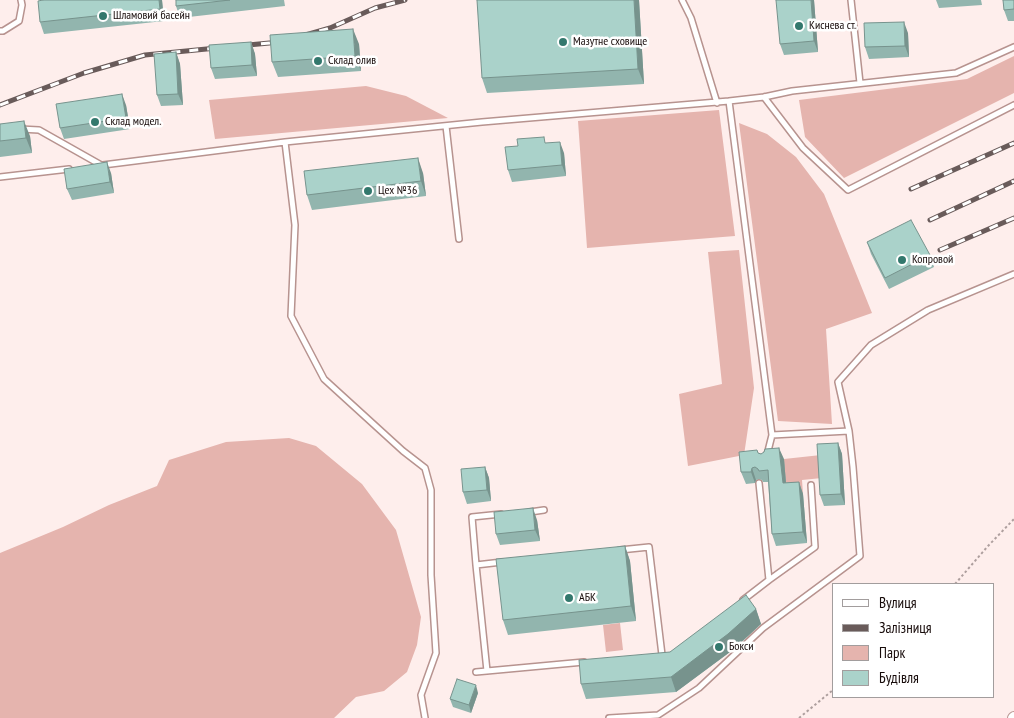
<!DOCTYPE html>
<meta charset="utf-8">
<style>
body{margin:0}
#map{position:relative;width:1014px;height:718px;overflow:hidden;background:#feeeec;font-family:"PT Sans Narrow",sans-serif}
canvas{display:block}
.legend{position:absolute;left:832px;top:583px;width:162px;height:115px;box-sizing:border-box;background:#fff;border:1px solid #a29d9d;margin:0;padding:6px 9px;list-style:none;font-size:15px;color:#170b0a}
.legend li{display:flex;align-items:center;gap:10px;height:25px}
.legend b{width:25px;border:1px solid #a29d9d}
</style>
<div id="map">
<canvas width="1014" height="718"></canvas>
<ul class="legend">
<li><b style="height:6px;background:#fff"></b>Вулиця</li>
<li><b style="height:6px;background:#695b5a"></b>Залізниця</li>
<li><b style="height:14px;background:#e5b4ae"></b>Парк</li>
<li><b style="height:14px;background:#aad2ca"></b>Будівля</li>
</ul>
</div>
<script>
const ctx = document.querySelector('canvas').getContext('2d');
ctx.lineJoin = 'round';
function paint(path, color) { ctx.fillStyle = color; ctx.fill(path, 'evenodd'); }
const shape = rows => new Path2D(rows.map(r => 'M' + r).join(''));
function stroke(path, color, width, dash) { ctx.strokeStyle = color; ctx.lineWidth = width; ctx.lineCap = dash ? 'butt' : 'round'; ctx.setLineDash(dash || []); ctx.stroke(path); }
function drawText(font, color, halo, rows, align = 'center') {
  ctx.font = font + ' "PT Sans Narrow",sans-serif'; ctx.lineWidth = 5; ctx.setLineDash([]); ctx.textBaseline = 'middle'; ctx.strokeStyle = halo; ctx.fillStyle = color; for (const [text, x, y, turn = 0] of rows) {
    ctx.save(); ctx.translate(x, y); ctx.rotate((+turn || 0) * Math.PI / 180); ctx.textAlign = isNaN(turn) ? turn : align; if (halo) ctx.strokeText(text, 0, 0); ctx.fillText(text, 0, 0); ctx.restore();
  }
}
paint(shape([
 [1014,56,1014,93,844,178,805,137,799,100,967,79],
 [366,86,406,96,448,118,215,139,209,100],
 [719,110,735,236,587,248,578,121],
 [739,123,767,134,796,157,824,194,872,313,826,329,832,424,778,421],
 [739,250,754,388,744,455,688,466,679,394,722,384,708,252],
 [289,438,316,446,362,484,396,530,421,617,417,645,407,672,384,691,356,697,334,718,0,718,0,553,63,527,109,505,157,486,169,460,226,442],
 [821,455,822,478,802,480,803,494,773,496,784,459],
 [620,623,623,650,606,652,603,625]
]), '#e5b4ae');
const lane = shape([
 [682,0,691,18,717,103],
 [851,0,860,83],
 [0,31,3,31,19,21,22,5,21,0],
 [764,97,803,148,848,190,1014,105],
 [729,101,772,435,767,455],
 [446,126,459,239],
 [20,129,39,130,101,165],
 [285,142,295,225,291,316,324,379,403,451,425,468,431,490,431,575,436,653,421,695,425,718],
 [103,165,285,142,482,122,729,101,764,97,792,91,956,73,1014,47],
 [0,177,69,169],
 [849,431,838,382,871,345,928,310,1014,274],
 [759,483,769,580,815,547,811,485],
 [530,512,544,510],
 [620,550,649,547,662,655],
 [476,565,472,517,501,514],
 [743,600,769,580],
 [487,671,476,565,502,562],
 [476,672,584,662],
 [609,718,658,715,699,688,763,628,860,556,853,467,849,431,772,435]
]);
const street = shape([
 [1013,718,1014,717]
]);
stroke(lane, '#b7938f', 8);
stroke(street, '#b7938f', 12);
stroke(shape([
 [955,584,988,546,1014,519],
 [799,718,833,690]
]), '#ae9f9e', 2, [2.5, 2.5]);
stroke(lane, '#fff', 5);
stroke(street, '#fff', 10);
const rail = shape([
 [302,36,330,28,375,8,405,0],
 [0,105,84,73,145,55,227,47,280,42,286,40],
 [911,189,1014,143],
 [930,220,1014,181],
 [940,250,1014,218]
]);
stroke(rail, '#695b5a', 5);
stroke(rail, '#fff', 3, [9]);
paint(shape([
 [162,0,164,21,44,34,40,22],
 [176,0,284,0,285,6,180,18,176,6],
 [639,0,644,84,487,93,482,78],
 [814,0,818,52,784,55,780,44],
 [936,0,981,0,982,5,939,8],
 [1014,0,1014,21,1008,21,1004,10],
 [908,33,909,57,869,59,865,47],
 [251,42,255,54,257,76,215,79,211,68],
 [359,44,361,71,278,77,272,62],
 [176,52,180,64,183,105,161,106,157,95],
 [126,105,130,129,64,139,60,128],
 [0,124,30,136,32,153,0,157],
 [564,153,566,176,512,182,508,170],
 [111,173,114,193,72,200,67,189],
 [423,173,426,196,312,210,307,195],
 [867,242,930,255,934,267,889,289,871,254],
 [838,443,842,454,845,505,824,506,820,495],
 [758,453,784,459,786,483,799,482,803,494,807,543,776,546,772,534,768,482,763,482,762,480,759,479,756,480,755,483,746,484,741,472],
 [485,467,489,478,491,501,467,504,463,492],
 [537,520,540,541,500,545,496,534],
 [625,546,630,561,636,621,508,635,503,620],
 [756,609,761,624,734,649,676,692,586,699,581,684,670,652],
 [478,693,471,713,453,707,450,699]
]), '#92b5ae');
paint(shape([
 [159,0,162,0,164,21,160,9],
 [634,0,639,0,644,84,638,69],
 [811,0,814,0,818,52,814,41],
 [904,22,908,33,909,57,905,46],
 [353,29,359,44,361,71,355,56],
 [251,42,255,54,257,76,252,65],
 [176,52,180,64,183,105,178,94],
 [122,94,126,105,130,129,126,118],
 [24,121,30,136,32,153,26,138],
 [560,142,564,153,566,176,562,165],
 [418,158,423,173,426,196,421,181],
 [107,162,111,173,114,193,110,182],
 [838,443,842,454,845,505,841,494],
 [779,448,784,459,787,495,783,483],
 [485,467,489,478,491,501,487,490],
 [752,468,756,480,755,483,751,472],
 [799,482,803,494,807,543,803,532],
 [533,508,537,520,540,541,535,530],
 [625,546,630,561,636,621,631,606],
 [756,609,761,624,734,649,676,692,671,677],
 [476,685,478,693,471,713,469,705]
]), '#77938d');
const building = shape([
 [43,0,159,0,160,9,40,22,38,1,43,0],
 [176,0,230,0,176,6,176,0],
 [477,0,634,0,638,69,482,78,477,0],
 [776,0,811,0,814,41,780,44,776,0],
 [1003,0,1014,0,1014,9,1004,10,1003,0],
 [904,22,905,46,865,47,864,23,904,22],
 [353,29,355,56,272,62,270,35,353,29],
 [251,42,252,65,211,68,209,45,251,42],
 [176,52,178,94,157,95,154,54,176,52],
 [122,94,126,118,60,128,56,104,122,94],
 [24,121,26,138,0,141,0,124,24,121],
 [544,137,545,143,560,142,562,165,508,170,505,147,518,146,517,139,544,137],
 [418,158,421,181,307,195,304,171,418,158],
 [107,162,110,182,67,189,64,169,107,162],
 [911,220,930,255,885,278,867,242,911,220],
 [838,443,841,494,820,495,817,444,838,443],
 [779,448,783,483,799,482,803,532,772,534,768,470,759,471,758,469,755,467,752,468,751,472,741,472,739,452,757,450,758,453,761,454,764,452,765,449,779,448],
 [485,467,487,490,463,492,461,469,485,467],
 [533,508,535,530,496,534,494,512,533,508],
 [625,546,631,606,503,620,496,559,625,546],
 [746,595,756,609,728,634,671,677,581,684,579,660,670,652,746,595],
 [457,679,476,685,469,705,450,699,457,679]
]);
paint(building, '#aad2ca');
stroke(building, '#77938d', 1);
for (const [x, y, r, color] of [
 [103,16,5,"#33786d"],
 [799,26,5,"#33786d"],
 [563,42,5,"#33786d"],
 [318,61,5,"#33786d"],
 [95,122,5,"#33786d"],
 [368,191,5,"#33786d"],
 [902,260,5,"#33786d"],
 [569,598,5,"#33786d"],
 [719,647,5,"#33786d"]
]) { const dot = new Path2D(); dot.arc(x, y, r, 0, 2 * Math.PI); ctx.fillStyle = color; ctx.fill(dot); stroke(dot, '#fff', 2); }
drawText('12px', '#170b0a', '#fff', [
 ["Шламовий басейн",113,16],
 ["Киснева ст.",809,26],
 ["Мазутне сховище",573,42],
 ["Склад олив",328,61],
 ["Склад модел.",105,122],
 ["Цех №36",378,191],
 ["Копровой",912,260],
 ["АБК",579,598],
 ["Бокси",729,647]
], 'left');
</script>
